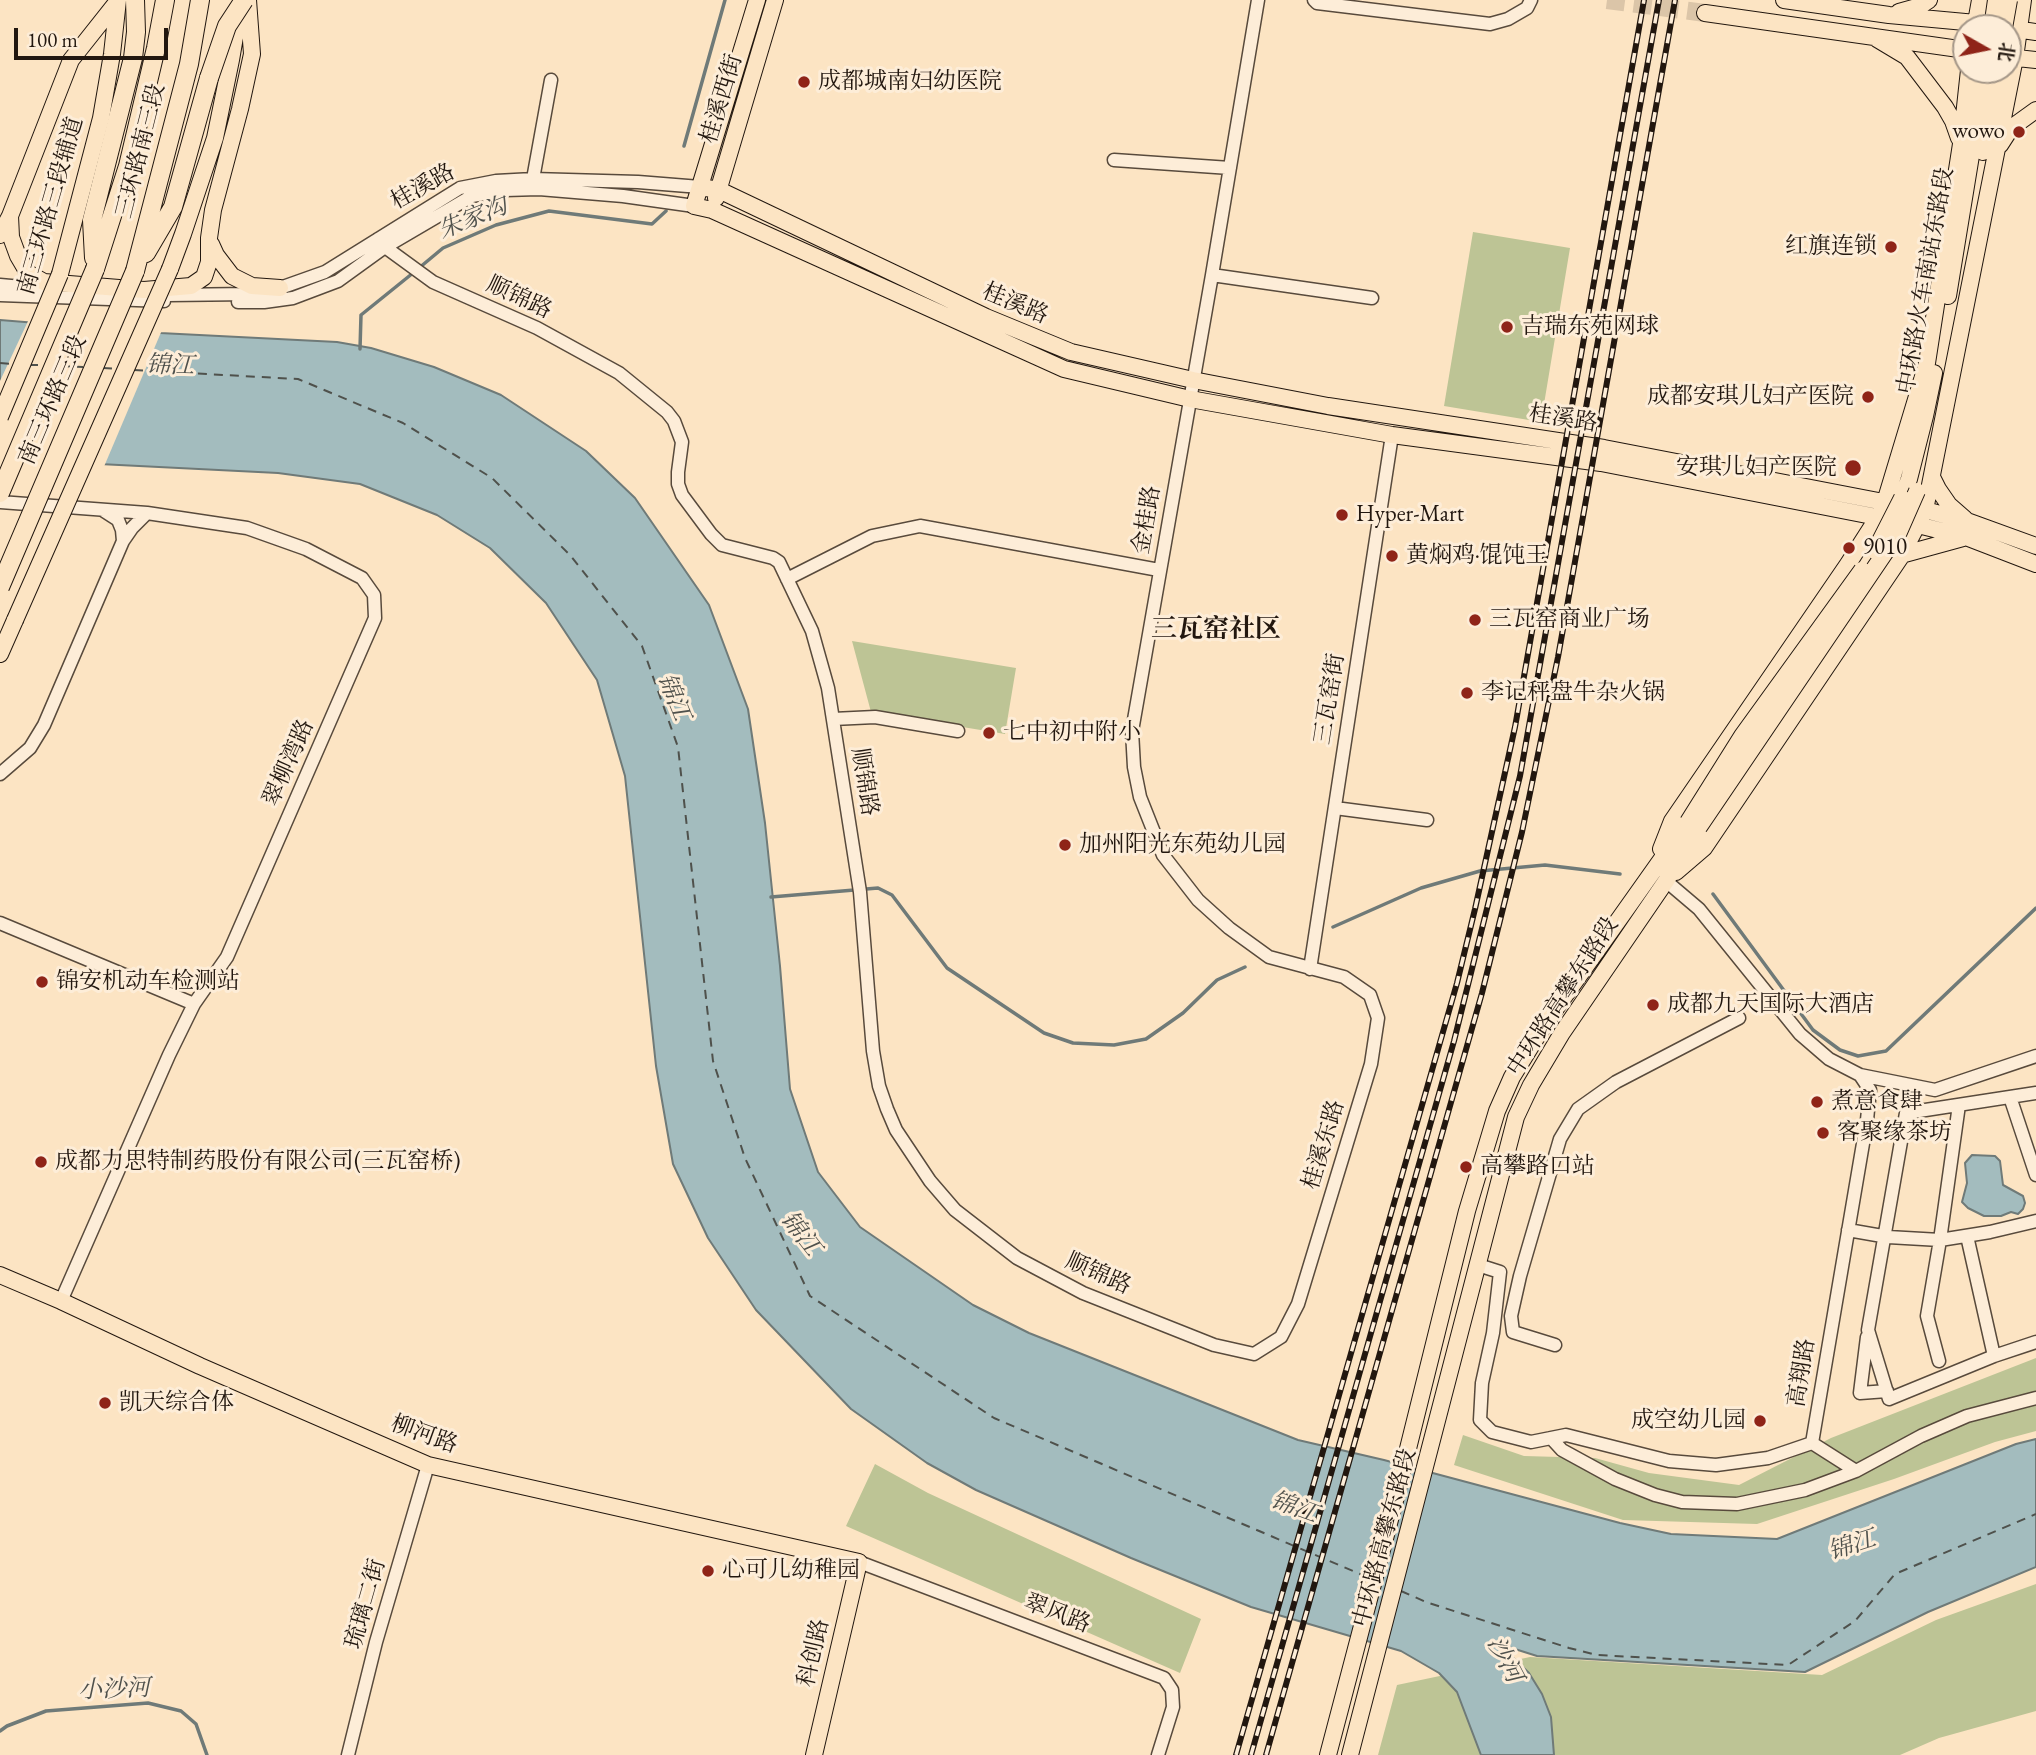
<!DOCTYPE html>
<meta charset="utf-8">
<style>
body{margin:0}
#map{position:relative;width:2036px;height:1755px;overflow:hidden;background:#fce4c3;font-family:"EB Garamond","Noto Serif SC",serif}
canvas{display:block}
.north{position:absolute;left:1952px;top:14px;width:70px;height:70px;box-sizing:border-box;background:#fdedd8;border:2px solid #a59788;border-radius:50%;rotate:99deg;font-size:19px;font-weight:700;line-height:28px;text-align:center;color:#22170f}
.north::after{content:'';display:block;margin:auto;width:24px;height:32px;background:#8f2418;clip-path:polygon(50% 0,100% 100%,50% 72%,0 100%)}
.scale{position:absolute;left:14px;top:28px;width:154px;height:32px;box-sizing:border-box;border:4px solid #22170f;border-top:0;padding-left:9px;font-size:21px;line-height:24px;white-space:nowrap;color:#22170f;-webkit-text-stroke:5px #fdedd8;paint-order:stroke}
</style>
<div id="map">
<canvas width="2036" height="1755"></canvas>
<div class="north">北</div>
<div class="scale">100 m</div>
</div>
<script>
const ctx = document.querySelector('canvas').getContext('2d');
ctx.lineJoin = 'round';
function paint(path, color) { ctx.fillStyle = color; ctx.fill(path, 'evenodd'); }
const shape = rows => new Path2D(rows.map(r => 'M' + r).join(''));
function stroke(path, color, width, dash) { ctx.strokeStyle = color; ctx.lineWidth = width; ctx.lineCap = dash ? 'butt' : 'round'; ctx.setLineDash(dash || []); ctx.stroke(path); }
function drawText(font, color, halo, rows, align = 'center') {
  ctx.font = font + ' "EB Garamond","Noto Serif SC",serif'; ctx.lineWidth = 6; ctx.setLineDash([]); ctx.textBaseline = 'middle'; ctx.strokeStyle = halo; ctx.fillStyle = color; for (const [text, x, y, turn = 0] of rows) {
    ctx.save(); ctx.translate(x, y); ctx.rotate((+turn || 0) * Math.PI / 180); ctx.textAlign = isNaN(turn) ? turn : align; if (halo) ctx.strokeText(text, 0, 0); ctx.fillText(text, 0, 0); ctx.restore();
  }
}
paint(shape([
 [1473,232,1570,248,1541,422,1444,406],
 [852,641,1016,668,1005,734,871,712],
 [2036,1358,2036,1431,1995,1442,1894,1479,1757,1524,1623,1520,1454,1465,1463,1435,1524,1456,1595,1458,1649,1473,1739,1485,1831,1438],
 [875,1464,928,1493,1201,1619,1180,1673,846,1526],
 [2036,1584,2036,1711,1939,1738,1900,1755,1378,1755,1397,1685,1530,1657,1822,1675,1936,1620]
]), '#bdc495');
const water = shape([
 [0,320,160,333,337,342,371,348,434,367,501,395,586,451,635,498,709,605,748,709,765,823,780,966,790,1089,818,1172,860,1227,973,1305,1029,1333,1298,1440,1384,1460,1620,1523,1671,1534,1777,1539,2016,1444,2036,1439,2036,1567,1928,1612,1805,1672,1537,1656,1499,1644,1529,1673,1542,1694,1551,1717,1554,1755,1481,1755,1457,1692,1439,1673,1401,1651,1251,1607,1131,1558,976,1490,927,1463,851,1409,756,1310,708,1238,673,1164,656,1066,625,776,597,680,546,603,490,548,437,515,360,484,278,473,0,459,0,320],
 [1972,1155,1995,1156,2000,1161,2003,1185,2023,1196,2025,1203,2023,1209,2018,1214,2011,1212,2001,1216,1984,1216,1968,1208,1962,1202,1967,1183,1965,1163,1972,1155]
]);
paint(water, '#a3bcbe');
stroke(water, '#6f7a78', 2);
paint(shape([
 [29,319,162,330,103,469,0,463,0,381]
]), '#fce4c3');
stroke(shape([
 [684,146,725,0],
 [419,268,443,248,496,225,549,211,652,224,666,211],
 [360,349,361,315,413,273],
 [1713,894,1813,1030,1840,1050,1858,1056,1886,1051,2036,908],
 [771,897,878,888,892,895,947,968,1044,1033,1073,1043,1114,1045,1146,1039,1183,1013,1217,980,1245,967],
 [1333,927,1421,888,1480,871,1545,865,1620,874],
 [0,1731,7,1726,46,1711,148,1703,181,1711,196,1724,207,1755]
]), '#6f7a78', 3.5);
stroke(shape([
 [0,363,13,364],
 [29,365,45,365],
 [61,366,83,367],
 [103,368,118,369],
 [134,370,298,379,403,423,492,478,570,555,642,646,678,747,713,1061,745,1158,810,1296,994,1418,1367,1577],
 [1401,1591,1426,1602,1569,1648,1597,1655,1788,1665,1855,1621,1895,1574,2036,1514]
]), '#4f514c', 2, [9, 7]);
stroke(shape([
 [1607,0,1705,13]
]), '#dbc5a8', 18, [18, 9]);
const minor = shape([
 [1314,0,1317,3,1490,24,1508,19,1527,8,1531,0],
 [1114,160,1230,168],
 [533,179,551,80],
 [378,239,385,247,433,282,537,328,619,373,667,412,674,421,682,442,678,472,678,484,682,495,711,534,722,545,773,558,779,562,812,631,828,688,860,892,873,1051,879,1086,887,1109,896,1130,930,1181,955,1210,1017,1258,1083,1293,1214,1345,1254,1354,1281,1337,1298,1304,1371,1064,1378,1018,1370,995,1344,977,1269,957,1229,928,1198,900,1163,855,1140,797,1134,767,1132,731,1212,275,1258,0],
 [1212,275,1372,298],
 [0,285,55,290],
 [0,295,164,301],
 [168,295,251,294,280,288,325,272,460,188,496,181,533,179,638,182,700,187],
 [238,302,264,302,293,298,338,281,385,247,472,196,505,190,539,189,623,196,694,206],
 [0,502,147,513,247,528,306,549,362,578,374,595,375,618,227,957,194,1004,169,1055,61,1301],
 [104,511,118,520,122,530,123,541],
 [787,579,872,536,920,526,1159,570],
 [833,719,875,717,958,731],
 [0,774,30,748,44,725,123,541,132,528,147,513],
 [1335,808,1427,820],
 [0,923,194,1004],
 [1310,969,1392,435],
 [1860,1075,1935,1090,2036,1056],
 [2036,1093,1906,1113,1868,1330,1889,1399,1994,1356,2036,1342],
 [2010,1097,2036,1175],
 [1848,1230,1888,1237,1940,1240,1990,1232,2036,1221],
 [1967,1236,1994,1356],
 [1478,1265,1500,1272,1493,1333,1482,1383,1480,1420,1492,1432,1531,1442,1566,1435,1669,1461,1716,1465,1768,1458,1812,1443,1867,1120,1870,1090,1860,1075,1829,1059,1800,1034,1699,909,1666,881],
 [1867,1337,1860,1393,1887,1391],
 [1555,1345,1513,1332,1511,1316,1520,1276,1560,1139,1578,1109,1616,1082,1739,1018],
 [1939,1361,1927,1316,1940,1240,1959,1105],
 [1551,1438,1562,1450,1615,1479,1655,1495,1682,1502,1737,1504,1805,1490,1856,1471,1921,1436,1967,1416,2036,1398],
 [1812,1443,1856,1471],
 [859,1562,1164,1678,1172,1690,1173,1707,1158,1755],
 [348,1755,376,1642,428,1465]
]);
const major = shape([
 [757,0,694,206,712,210,1064,369,1190,399,1392,435,1601,463,1918,525,1966,537,2036,564],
 [1784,0,1889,15,1976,23,2036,32],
 [1899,12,1920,6,1929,0],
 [1705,13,1966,50],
 [1975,28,1980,0],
 [1877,39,1907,57,1945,107,1953,121,1959,138],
 [2008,57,2036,60],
 [2000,145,2011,128,2036,110],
 [1983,152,1997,70],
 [700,187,719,190,986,317,1071,352,1193,380,1328,406,1604,448,1925,510,1967,521,2036,546],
 [716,198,775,0],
 [10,216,11,237,18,256,28,273,44,282,144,290,191,286,204,277,209,262,209,238,213,210,240,109,252,54,248,0],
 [0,235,10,216,71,60,117,2],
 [211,244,216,255,232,276,252,286,280,288],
 [170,269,183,234,215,138,231,60,240,8],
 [60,274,101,118,112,54,118,0],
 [1948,296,1985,70],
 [1932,477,1938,489,1949,505,1965,519],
 [1902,498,1909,479,1925,416,1934,373],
 [1901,555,1963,538],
 [0,654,15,620],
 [1661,849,1672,821,1848,564,1878,517,1885,502,1927,363,1961,144,1969,70],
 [1676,872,1704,848,1900,558,1925,510,2015,58,2023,0],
 [0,1275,61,1301,200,1366,428,1465,859,1562,814,1755],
 [1328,1755,1397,1493,1467,1211,1497,1111,1512,1077,1544,1025,1688,822],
 [1350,1755,1516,1117,1531,1085,1562,1033,1666,881,1699,827]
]);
const highway = shape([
 [146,253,173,207,209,78],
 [94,258,92,220,133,58,136,32,135,0],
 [95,269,128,166,156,48,165,0],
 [135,271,189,64,200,0]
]);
stroke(minor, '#584a3c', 15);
stroke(major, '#22170f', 18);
stroke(highway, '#22170f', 20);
stroke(minor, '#fdedd8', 12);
stroke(major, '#fce4c3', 16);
stroke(highway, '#fce4c3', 18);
const rail = shape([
 [1236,1755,1457,983,1475,909,1515,727,1644,0],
 [1251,1755,1454,1041,1520,776,1659,0],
 [1266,1755,1482,993,1522,832,1558,657,1675,0]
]);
stroke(rail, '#22170f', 6);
stroke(rail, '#fdedd8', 3.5, [10]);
const majorBridge = shape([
 [1992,28,1996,0],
 [2004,28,2009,0],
 [0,417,60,274],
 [1875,551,1902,498],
 [15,620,170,269],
 [1688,822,1742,736,1862,570],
 [1699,827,1899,532,1917,491]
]);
const highwayBridge = shape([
 [209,78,227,26,244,0],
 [0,493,95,269],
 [0,587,135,271]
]);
stroke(majorBridge, '#22170f', 18, []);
stroke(highwayBridge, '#22170f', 20, []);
stroke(majorBridge, '#fce4c3', 16);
stroke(highwayBridge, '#fce4c3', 18);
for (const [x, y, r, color] of [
 [804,82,7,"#8f2418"],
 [2019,132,7,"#8f2418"],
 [1891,247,7,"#8f2418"],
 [1507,327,7,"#8f2418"],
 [1868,397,7,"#8f2418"],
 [1853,468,9,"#8f2418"],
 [1342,515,7,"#8f2418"],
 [1849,548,7,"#8f2418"],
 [1392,556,7,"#8f2418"],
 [1475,620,7,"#8f2418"],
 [1467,693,7,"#8f2418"],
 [989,733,7,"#8f2418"],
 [1065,845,7,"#8f2418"],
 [42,982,7,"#8f2418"],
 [1653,1005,7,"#8f2418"],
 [1817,1102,7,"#8f2418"],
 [1823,1133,7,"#8f2418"],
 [41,1162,7,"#8f2418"],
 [1466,1167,7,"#8f2418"],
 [105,1403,7,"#8f2418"],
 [1760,1421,7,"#8f2418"],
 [708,1571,7,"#8f2418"]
]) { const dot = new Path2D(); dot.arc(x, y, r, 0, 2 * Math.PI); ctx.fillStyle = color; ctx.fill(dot); stroke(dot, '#fdedd8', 2.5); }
drawText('23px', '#22170f', '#fdedd8', [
 ["成都城南妇幼医院",818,82],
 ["wowo",2005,132,"right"],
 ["红旗连锁",1877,247,"right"],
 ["吉瑞东苑网球",1521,327],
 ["成都安琪儿妇产医院",1854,397,"right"],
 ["安琪儿妇产医院",1837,468,"right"],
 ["Hyper-Mart",1356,515],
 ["9010",1863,548],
 ["黄焖鸡·馄饨王",1406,556],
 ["三瓦窑商业广场",1489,620],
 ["李记秤盘牛杂火锅",1481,693],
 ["七中初中附小",1003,733],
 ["加州阳光东苑幼儿园",1079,845],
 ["锦安机动车检测站",56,982],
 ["成都九天国际大酒店",1667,1005],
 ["煮意食肆",1831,1102],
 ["客聚缘茶坊",1837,1133],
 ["成都力思特制药股份有限公司(三瓦窑桥)",55,1162],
 ["高攀路口站",1480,1167],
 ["凯天综合体",119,1403],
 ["成空幼儿园",1746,1421,"right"],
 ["心可儿幼稚园",722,1571]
], 'left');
drawText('23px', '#22170f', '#fdedd8', [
 ["桂溪西街",722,99,-73],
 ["三环路南三段",141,151,-76],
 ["桂溪路",423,187,-29],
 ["南三环路三段辅道",51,206,-74],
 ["中环路火车南站东路段",1926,281,-80],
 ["顺锦路",519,298,25],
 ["桂溪路",1015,304,23],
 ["南三环路三段",53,400,-67],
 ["桂溪路",1563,419,9],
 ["金桂路",1147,520,-80],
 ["三瓦窑街",1330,699,-81],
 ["翠柳湾路",289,763,-66],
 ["顺锦路",864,782,81],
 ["中环路高攀东路段",1563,997,-57],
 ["桂溪东路",1324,1145,-73],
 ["顺锦路",1098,1274,24],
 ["高翔路",1802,1373,-81],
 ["柳河路",424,1435,20],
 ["中环路高攀东路段",1385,1538,-75],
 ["琉璃二街",366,1604,-74],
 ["翠风路",1057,1614,21],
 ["科创路",814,1653,-77]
]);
drawText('italic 24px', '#4f514c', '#fdedd8', [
 ["朱家沟",473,219,-22],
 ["锦江",170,366,2],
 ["锦江",673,697,68],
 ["锦江",800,1234,52],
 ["锦江",1294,1508,20],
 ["锦江",1852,1546,-18],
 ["沙河",1504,1660,62],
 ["小沙河",114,1690,-2]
]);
drawText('bold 26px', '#22170f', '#fdedd8', [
 ["三瓦窑社区",1216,630]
]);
</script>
